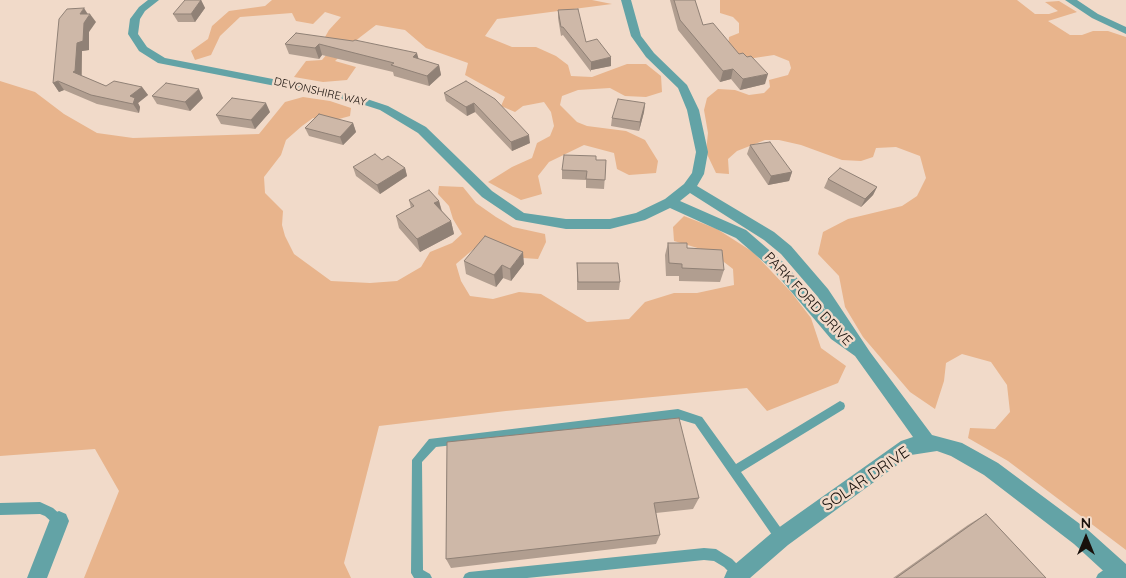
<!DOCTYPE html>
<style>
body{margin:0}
#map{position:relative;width:1126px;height:578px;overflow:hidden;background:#f1dac9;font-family:Quicksand,sans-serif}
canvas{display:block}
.north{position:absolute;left:1061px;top:513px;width:50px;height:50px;-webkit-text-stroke:4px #f1dac9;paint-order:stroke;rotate:0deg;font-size:14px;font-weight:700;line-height:20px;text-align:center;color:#18100b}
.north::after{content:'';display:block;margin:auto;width:18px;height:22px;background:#18100b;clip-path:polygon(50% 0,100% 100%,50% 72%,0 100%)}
</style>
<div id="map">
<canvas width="1126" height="578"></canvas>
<div class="north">N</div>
</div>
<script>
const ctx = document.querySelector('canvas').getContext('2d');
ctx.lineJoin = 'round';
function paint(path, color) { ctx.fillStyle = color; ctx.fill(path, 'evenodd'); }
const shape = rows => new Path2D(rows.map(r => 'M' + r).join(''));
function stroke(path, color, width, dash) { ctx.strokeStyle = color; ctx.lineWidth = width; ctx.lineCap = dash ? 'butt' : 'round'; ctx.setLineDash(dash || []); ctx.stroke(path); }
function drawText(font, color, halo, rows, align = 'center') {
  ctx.font = font + ' Quicksand,sans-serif'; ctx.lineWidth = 5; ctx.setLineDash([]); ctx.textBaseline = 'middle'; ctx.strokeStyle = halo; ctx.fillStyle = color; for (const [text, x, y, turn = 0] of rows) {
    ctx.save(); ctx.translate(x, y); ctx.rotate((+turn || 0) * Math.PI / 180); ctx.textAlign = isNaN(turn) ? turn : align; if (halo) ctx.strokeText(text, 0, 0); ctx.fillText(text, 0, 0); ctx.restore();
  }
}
paint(shape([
 [272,0,592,0,612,4,497,19,485,36,512,47,536,47,556,56,568,65,571,76,592,77,627,64,646,64,661,76,662,92,646,97,625,96,610,88,578,90,562,96,560,105,577,122,587,126,626,131,645,140,658,161,656,173,629,175,617,169,614,153,584,145,549,162,538,176,542,194,521,200,488,182,512,167,532,158,537,143,550,136,554,126,551,112,544,102,523,106,515,112,501,106,505,97,465,75,468,63,426,48,405,30,376,25,359,38,335,61,356,67,347,80,323,82,294,77,306,61,322,60,333,47,321,44,329,30,341,17,325,12,313,24,296,21,292,13,240,17,220,36,211,55,195,60,191,51,208,39,212,26,229,11,265,6],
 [720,0,1017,0,1035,14,1049,14,1058,11,1045,2,1059,1,1077,12,1048,21,1070,35,1082,35,1093,31,1108,31,1126,37,1126,550,1008,461,968,438,970,428,995,429,1010,412,1007,385,991,362,962,354,946,363,944,381,935,409,910,392,863,337,845,307,839,276,818,254,823,232,848,219,902,206,917,196,926,178,920,156,896,147,876,148,873,157,861,161,842,160,801,145,779,140,765,140,737,151,728,159,729,174,716,173,706,152,708,133,704,110,707,98,718,89,735,90,749,95,764,93,770,87,769,80,788,75,791,68,789,61,774,55,741,60,728,49,729,37,739,33,739,23,733,17,720,13],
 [0,81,35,92,64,114,97,133,133,138,259,134,285,102,303,97,330,101,351,108,350,116,335,120,313,118,302,126,286,140,281,155,264,177,265,193,283,211,282,225,285,236,294,254,331,281,370,283,397,281,421,267,430,252,452,243,462,234,453,219,449,206,438,194,439,186,463,187,476,203,496,217,513,227,545,234,546,242,538,259,523,258,476,247,456,264,461,281,470,296,493,299,519,292,541,294,587,322,629,319,645,302,674,293,697,293,734,285,733,269,711,252,674,241,673,227,684,216,717,229,753,252,791,292,811,318,821,348,846,366,838,383,767,411,747,388,506,411,379,426,344,563,351,578,84,578,119,491,95,449,0,456]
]), '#e8b48c');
paint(shape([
 [840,401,844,403,845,406,844,409,741,472,785,534,787,538,785,542,781,544,777,542,695,424,678,419,436,447,422,462,423,570,430,574,432,578,414,578,411,573,412,460,429,439,678,409,702,417,736,464,840,401],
 [40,502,53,508,63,517,65,521,63,525,59,527,55,525,45,516,40,514,0,515,0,503,40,502],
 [704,548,716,549,732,559,743,570,745,574,743,578,735,578,724,567,714,561,704,560,527,578,463,578,465,574,469,572,704,548],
 [1116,561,1120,563,1122,567,1120,571,1112,578,1096,578,1098,574,1116,561]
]), '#63a3a6');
paint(shape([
 [148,0,159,0,145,11,140,19,138,34,147,47,165,58,355,95,388,106,426,127,492,191,524,213,566,219,610,219,636,213,665,199,684,184,692,173,696,152,687,110,678,88,646,57,631,36,621,0,631,0,641,36,654,53,687,85,699,110,708,152,704,174,697,186,774,232,791,246,828,289,870,352,932,435,962,443,998,463,1088,530,1126,564,1126,578,1111,578,1074,544,984,475,951,456,937,451,911,455,788,545,750,578,724,578,727,571,774,531,901,441,913,437,855,356,831,339,773,270,736,238,670,208,645,220,610,229,566,229,516,220,482,197,418,133,380,110,352,101,158,63,139,51,128,34,130,19,139,7,148,0],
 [690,193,764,240,781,254,818,297,826,311,783,262,746,230,680,201,690,193],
 [1065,0,1077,0,1098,14,1126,27,1126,34,1092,18,1065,0],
 [59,511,66,514,69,521,47,578,27,578,52,514,59,511]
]), '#63a3a6');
paint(shape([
 [201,0,205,8,195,22,178,22,173,14],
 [670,0,695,0,703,25,765,84,740,90,731,79,720,82,678,30],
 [558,10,586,42,611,66,591,70,591,72,563,35,561,36,558,18],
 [96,22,89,32,89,50,82,51,82,76,106,86,142,87,148,95,138,103,140,107,139,113,97,104,64,90,59,92,53,83],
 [296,33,418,59,439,65,441,75,429,86,394,76,393,72,322,55,319,59,289,54,285,44],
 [466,81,530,143,512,151,475,112,467,116,446,101,444,93],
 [152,96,203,98,190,111,157,104],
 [645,103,644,112,639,131,611,126,612,118],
 [270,112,255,129,221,124,216,115],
 [353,123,356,132,343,145,309,136,305,128],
 [750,145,792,172,789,181,768,185,747,154],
 [382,160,405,168,407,176,380,194,356,176,353,167],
 [596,160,606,160,604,189,586,188,586,180,562,179,562,170],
 [828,179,877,187,873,195,861,207,824,188],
 [409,200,439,201,442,211,451,221,454,234,420,252,399,228,396,216,411,208],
 [668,243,687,248,724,270,720,282,679,281,679,276,666,276,665,255],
 [464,261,524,264,511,281,503,278,496,287,466,274],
 [577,263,620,282,619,290,577,290],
 [447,442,699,498,693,509,656,513,660,535,656,544,451,568,446,559],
 [986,514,1046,578,893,578,968,525]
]), '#b19e90');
paint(shape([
 [201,0,205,8,195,22,191,14],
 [84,8,89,16,90,14,96,22,89,32,89,50,82,51,81,80,73,72,80,14],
 [319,44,322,55,319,59,315,48],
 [417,53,420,64,413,57],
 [611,57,611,66,591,70,591,62],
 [439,65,441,75,429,86,427,76],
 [733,69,731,79,720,82,723,71],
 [768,74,765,84,740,90,743,79],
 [58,81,64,90,59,92,53,83],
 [142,87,148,95,138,103,140,107,139,113,133,104,130,96],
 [199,89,203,98,190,111,185,102],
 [266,103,270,112,255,129,251,120],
 [474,103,475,112,467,116,466,107],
 [645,103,644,112,639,131,640,122],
 [353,123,356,132,343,145,340,137],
 [529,135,530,143,512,151,511,142],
 [405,168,407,176,380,194,377,185],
 [792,172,789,181,768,185,771,176],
 [877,187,873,195,861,207,865,199],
 [439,201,442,213,434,203],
 [451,221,454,234,420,252,417,239],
 [523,252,524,264,511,281,510,269],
 [502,265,503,278,496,287,494,275]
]), '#908176');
const building = shape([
 [185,0,201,0,191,14,173,14,185,0],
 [674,0,695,0,703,25,713,23,739,54,743,53,747,57,751,56,768,74,743,79,733,69,723,71,680,20,674,0],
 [84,8,80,14,90,14,84,23,83,41,77,43,75,71,73,72,106,86,114,81,142,87,130,96,135,98,133,104,91,95,58,81,53,83,59,19,67,9,84,8],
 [578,9,586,42,597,39,611,57,591,62,592,63,563,27,561,27,558,10,578,9],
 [296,33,353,41,355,40,417,53,413,57,439,65,427,76,391,65,394,63,319,44,315,48,285,44,296,33],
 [466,81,495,99,529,135,511,142,474,103,466,107,444,93,466,81],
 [166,83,199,89,185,102,152,96,166,83],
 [232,98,266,103,251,120,216,115,232,98],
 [618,99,645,103,640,122,612,118,618,99],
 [319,114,353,123,340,137,305,128,319,114],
 [770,142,792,172,771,176,750,145,770,142],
 [375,154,382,160,388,156,405,168,377,185,353,167,375,154],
 [564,155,596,156,596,160,606,160,605,180,586,179,587,171,562,170,564,155],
 [840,168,877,187,865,199,828,179,840,168],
 [429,190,439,201,434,203,451,221,417,239,396,216,414,206,409,200,429,190],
 [485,236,523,252,510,269,502,265,494,275,464,261,485,236],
 [668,243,687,243,687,248,722,250,724,270,682,268,682,264,669,263,668,243],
 [577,263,618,263,620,282,578,282,577,263],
 [679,418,699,498,654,503,660,535,446,559,447,442,679,418],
 [986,514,1046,578,896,578,986,514]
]);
paint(building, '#ceb8a8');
stroke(building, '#908176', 1);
drawText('11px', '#18100b', '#f1dac9', [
 ["DEVONSHIRE WAY",320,92,13]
]);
drawText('14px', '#18100b', '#f1dac9', [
 ["PARK FORD DRIVE",808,299,47]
]);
drawText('16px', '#18100b', '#f1dac9', [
 ["SOLAR DRIVE",866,479,-34]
]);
</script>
